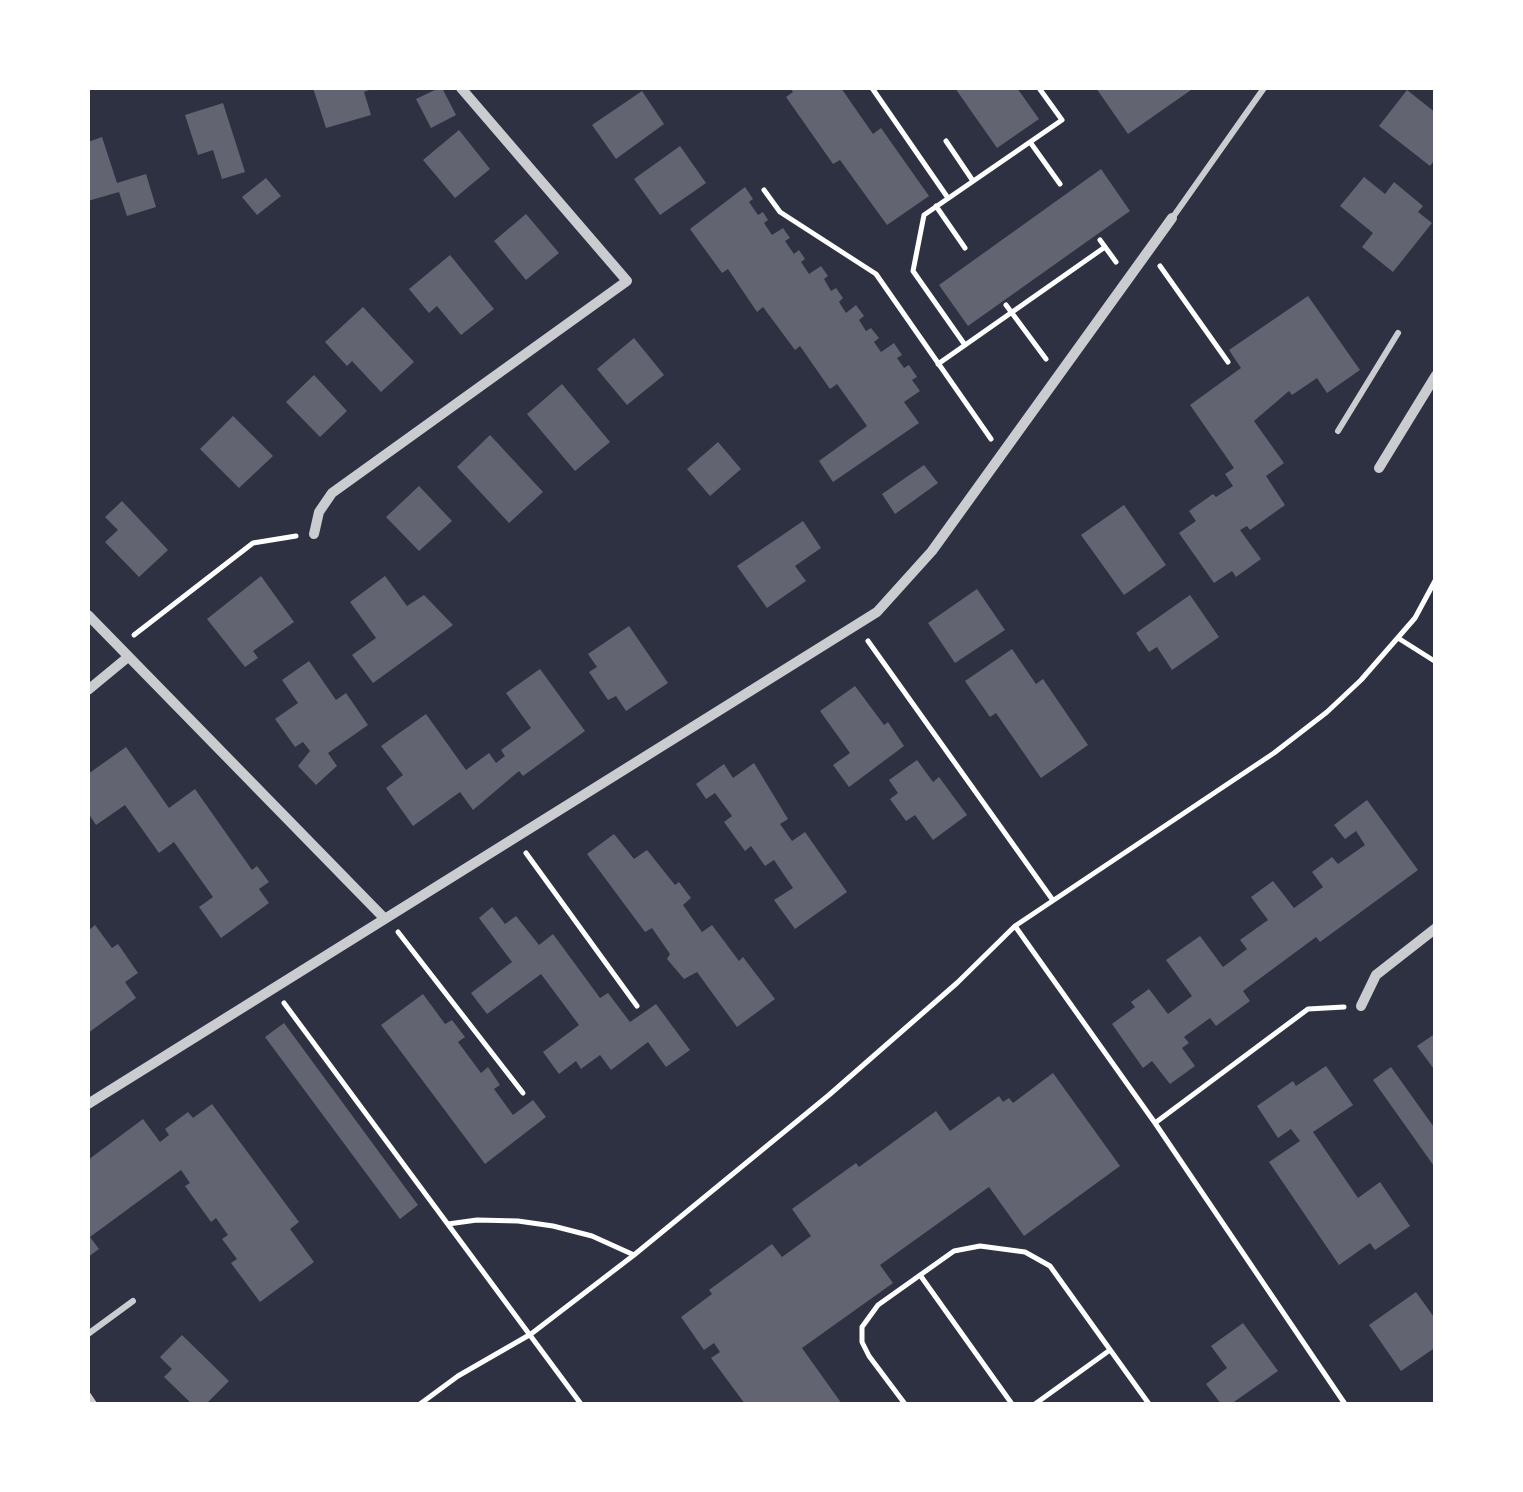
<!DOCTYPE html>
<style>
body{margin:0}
#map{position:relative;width:1523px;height:1492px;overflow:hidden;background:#2d3142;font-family:Montserrat,sans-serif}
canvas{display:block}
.frame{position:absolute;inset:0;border:90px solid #fff;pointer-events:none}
</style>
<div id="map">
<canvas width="1523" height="1492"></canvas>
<div class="frame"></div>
</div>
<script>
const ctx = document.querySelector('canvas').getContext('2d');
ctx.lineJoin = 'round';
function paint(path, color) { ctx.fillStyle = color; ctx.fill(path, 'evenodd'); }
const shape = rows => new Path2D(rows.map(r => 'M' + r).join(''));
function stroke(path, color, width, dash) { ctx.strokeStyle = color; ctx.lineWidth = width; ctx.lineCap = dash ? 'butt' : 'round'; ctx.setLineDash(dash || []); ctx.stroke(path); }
paint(shape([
 [313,88,374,88,364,92,371,115,326,128],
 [439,88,442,88,456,115,431,128,416,99],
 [790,88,841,88,873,134,881,128,929,196,887,225,840,160,833,164,786,97,793,92],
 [955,88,1017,88,1039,119,997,148],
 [1096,88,1189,88,1191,90,1128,134],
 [1407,90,1436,113,1436,158,1430,166,1379,126],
 [642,91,664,124,616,159,592,125],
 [223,103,245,172,222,179,213,150,198,155,185,115],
 [459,130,490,169,455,198,423,160],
 [102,137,117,183,146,174,156,207,127,216,119,192,88,201,88,142],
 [680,146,706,183,660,215,634,179],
 [1101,169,1130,211,968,326,939,285],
 [1364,177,1385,194,1394,182,1423,206,1418,212,1432,223,1393,272,1362,247,1373,233,1340,206],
 [266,178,281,196,257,215,242,197],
 [745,187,753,199,749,202,758,215,763,212,768,220,764,223,772,235,783,228,790,238,785,241,794,254,799,250,805,259,801,262,809,274,821,266,828,276,824,279,831,291,836,288,843,298,839,302,846,313,856,305,864,316,859,320,866,331,871,328,879,338,874,342,881,352,894,343,902,355,897,358,904,368,909,365,917,377,912,380,920,391,904,402,919,423,833,482,819,461,867,426,837,384,830,389,800,346,795,350,763,307,757,312,728,269,722,273,690,229],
 [526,214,559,253,526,280,494,241],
 [450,255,494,309,461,335,437,306,429,313,409,289],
 [1308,296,1360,370,1327,393,1317,378,1292,395,1289,391,1254,421,1284,463,1266,476,1285,505,1250,530,1247,526,1240,530,1261,559,1236,577,1232,571,1214,583,1179,533,1196,521,1189,511,1213,494,1216,497,1233,486,1225,474,1234,468,1190,405,1241,368,1229,350],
 [363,307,414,362,381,392,352,361,347,366,325,342],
 [634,338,664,375,627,405,597,369],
 [314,375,347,411,320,437,286,402],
 [562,384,610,442,575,471,527,414],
 [233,416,273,456,239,488,200,449],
 [490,435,543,492,509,523,457,467],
 [718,442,741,469,710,496,687,469],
 [924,465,938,483,895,514,882,494],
 [419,486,452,521,419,551,386,517],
 [122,501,168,550,139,577,105,542,118,530,105,517],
 [1124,505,1166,565,1124,595,1081,535],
 [803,521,821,548,795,566,806,581,767,608,737,566],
 [261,576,294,622,253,651,258,658,245,667,207,619],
 [385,576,407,606,424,595,453,625,373,683,352,655,376,638,350,602],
 [977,589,1005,630,955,663,928,623],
 [1190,595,1219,637,1172,670,1157,647,1149,652,1136,633],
 [629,626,668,683,626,711,616,696,608,700,589,672,597,667,588,654],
 [1012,649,1036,684,1043,679,1088,745,1041,778,996,713,990,717,965,681],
 [309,661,336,700,346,693,368,725,328,753,337,766,316,785,298,766,310,751,303,742,295,747,275,719,298,703,282,680],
 [540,669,585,731,523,776,519,771,473,810,460,792,413,826,386,788,403,775,381,746,426,714,466,770,489,753,496,763,505,756,501,750,531,728,506,693],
 [855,686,884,725,888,722,904,746,849,787,833,765,850,753,820,711],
 [126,747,169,808,195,789,252,870,257,866,269,882,259,889,269,903,221,938,199,907,213,897,174,842,159,853,125,805,96,825,88,813,88,774],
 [917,760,933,782,939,777,967,815,933,840,915,815,906,821,890,799,898,793,889,780],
 [754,763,788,819,780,824,792,841,805,832,847,892,795,929,774,900,793,888,774,860,765,866,751,846,745,851,724,822,732,816,715,793,706,799,696,784,724,764,733,778],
 [1367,800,1418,870,1320,942,1316,937,1243,991,1250,1001,1216,1026,1210,1018,1184,1037,1189,1043,1182,1048,1195,1066,1170,1084,1152,1061,1143,1068,1112,1024,1135,1007,1131,1002,1149,989,1168,1014,1192,996,1166,960,1200,936,1223,967,1247,949,1240,940,1268,920,1251,897,1273,881,1294,908,1323,887,1312,872,1332,857,1338,864,1365,845,1356,831,1345,839,1334,825],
 [614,834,634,859,647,850,675,885,679,882,691,898,683,905,702,932,712,925,739,961,743,957,775,999,737,1027,697,972,684,979,667,959,670,954,652,928,645,932,587,854],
 [492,907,505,924,516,916,539,945,553,934,600,998,608,993,630,1022,656,1004,690,1050,666,1067,648,1042,611,1070,600,1055,581,1069,576,1061,559,1074,543,1052,579,1025,541,974,487,1014,471,993,512,962,479,918],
 [95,925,112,948,118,944,138,973,125,982,136,998,88,1033,88,931],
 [423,994,445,1024,452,1020,465,1037,458,1042,481,1073,488,1067,500,1085,494,1089,513,1115,533,1100,546,1117,485,1164,381,1025],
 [284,1023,418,1205,400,1219,265,1037],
 [1436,1033,1436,1072,1417,1046],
 [1326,1066,1353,1105,1313,1132,1358,1198,1380,1182,1410,1226,1375,1250,1370,1243,1339,1265,1269,1162,1300,1141,1291,1129,1278,1138,1257,1106,1293,1081,1296,1086],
 [1391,1067,1436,1130,1436,1169,1373,1080],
 [1053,1073,1120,1166,1024,1236,989,1187,880,1265,893,1283,802,1348,842,1404,745,1404,711,1358,720,1352,714,1343,704,1350,681,1317,712,1294,709,1290,772,1244,782,1257,811,1236,792,1209,856,1163,859,1167,936,1111,950,1131,999,1096,1003,1102,1009,1098,1013,1103],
 [212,1104,299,1222,290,1229,314,1262,260,1302,231,1263,237,1259,222,1239,228,1235,216,1218,211,1222,185,1186,190,1183,181,1170,90,1237,99,1249,88,1257,88,1160,143,1119,160,1142,169,1135,165,1129,188,1112,193,1118],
 [1416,1292,1436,1320,1436,1347,1401,1371,1369,1325],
 [1243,1323,1278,1371,1231,1404,1221,1404,1206,1384,1227,1368,1211,1346],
 [182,1335,229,1381,206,1404,192,1404,164,1377,172,1369,160,1357]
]), '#626471');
stroke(shape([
 [872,88,948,198],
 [946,141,973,181],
 [1030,142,1060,184],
 [764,190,780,212,876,274,991,439],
 [936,206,965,248],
 [1100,240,1116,262],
 [1160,266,1228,362],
 [1006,305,1046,359],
 [965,345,913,271,924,215,1062,120,1039,88],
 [938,364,1105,247],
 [134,635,253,543,296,536],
 [1398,638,1436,662],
 [868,641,1052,899],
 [526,853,637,1006],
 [1015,926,1155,1123,1345,1404],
 [398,932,523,1093],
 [284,1003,581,1404],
 [1155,1123,1308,1009,1344,1007],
 [448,1224,477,1220,518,1221,553,1226,592,1236,634,1255],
 [920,1275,1012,1404],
 [420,1404,458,1376,531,1334,634,1255,829,1095,957,983,1015,926,1274,753,1327,712,1361,680,1415,618,1436,579],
 [905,1404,869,1356,862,1342,862,1327,878,1305,954,1251,980,1246,1025,1252,1050,1266,1149,1404],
 [1035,1404,1110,1350]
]), '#fff', 5);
stroke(shape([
 [1173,217,1264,88],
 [1338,431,1398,333],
 [88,1334,133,1301],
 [88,1395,94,1404]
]), '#caccd0', 6);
stroke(shape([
 [1379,468,1436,375],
 [314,534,319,512,332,493,627,281,461,88],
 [88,615,385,919],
 [88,690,128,657],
 [1361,1006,1376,975,1436,928],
 [88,1104,877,612,932,551,1172,218]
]), '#caccd0', 10);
</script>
